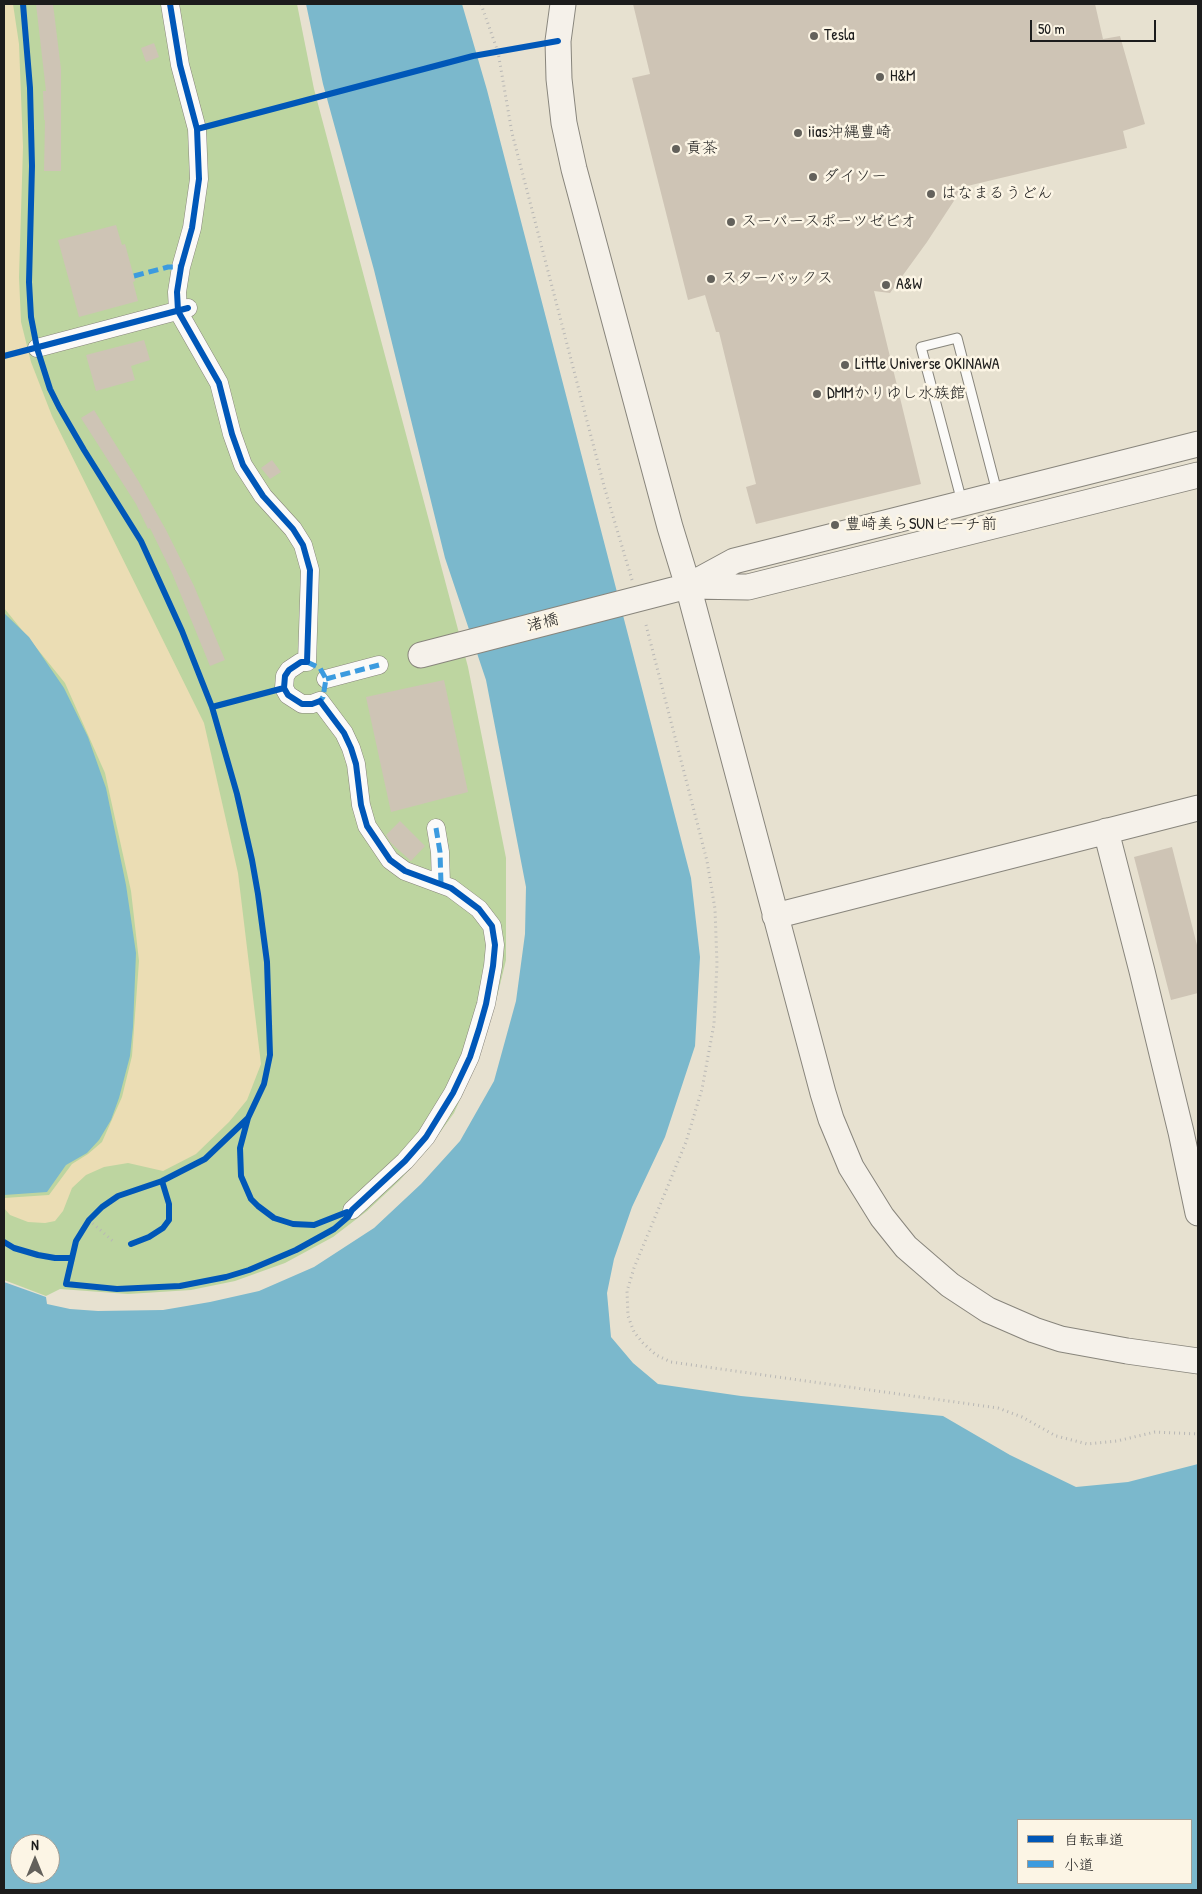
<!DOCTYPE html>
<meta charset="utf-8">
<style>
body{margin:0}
#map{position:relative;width:1202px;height:1894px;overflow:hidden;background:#e7e1d0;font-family:"Patrick Hand","Klee One",sans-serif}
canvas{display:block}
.frame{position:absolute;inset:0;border:5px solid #1c1c1c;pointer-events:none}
.legend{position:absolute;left:1017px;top:1819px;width:175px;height:65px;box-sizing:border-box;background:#fcf5e5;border:1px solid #a29e95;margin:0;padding:6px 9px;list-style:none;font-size:15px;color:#1c1c1c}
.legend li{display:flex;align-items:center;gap:10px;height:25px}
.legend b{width:25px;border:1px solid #a29e95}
.north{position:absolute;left:10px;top:1834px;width:50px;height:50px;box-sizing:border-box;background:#fcf5e5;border:1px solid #a29e95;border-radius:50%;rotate:0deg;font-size:14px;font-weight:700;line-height:20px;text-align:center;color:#1c1c1c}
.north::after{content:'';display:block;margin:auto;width:18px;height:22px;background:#63615b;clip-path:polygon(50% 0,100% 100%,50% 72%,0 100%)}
.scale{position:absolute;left:1030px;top:20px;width:126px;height:22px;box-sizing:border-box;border:2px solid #1c1c1c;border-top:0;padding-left:6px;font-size:15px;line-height:18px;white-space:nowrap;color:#1c1c1c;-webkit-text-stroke:4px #fcf5e5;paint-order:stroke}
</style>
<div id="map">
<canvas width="1202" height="1894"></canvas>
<div class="frame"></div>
<ul class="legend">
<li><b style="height:6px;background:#0057b8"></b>自転車道</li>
<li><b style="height:6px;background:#3c9bdf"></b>小道</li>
</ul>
<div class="north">N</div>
<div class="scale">50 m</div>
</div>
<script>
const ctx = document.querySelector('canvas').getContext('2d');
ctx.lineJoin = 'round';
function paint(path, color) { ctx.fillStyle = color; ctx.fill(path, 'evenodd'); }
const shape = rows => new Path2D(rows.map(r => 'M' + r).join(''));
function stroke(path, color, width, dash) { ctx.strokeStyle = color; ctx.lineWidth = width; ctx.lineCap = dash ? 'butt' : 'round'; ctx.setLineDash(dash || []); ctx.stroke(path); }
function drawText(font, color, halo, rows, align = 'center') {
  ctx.font = font + ' "Patrick Hand","Klee One",sans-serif'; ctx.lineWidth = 5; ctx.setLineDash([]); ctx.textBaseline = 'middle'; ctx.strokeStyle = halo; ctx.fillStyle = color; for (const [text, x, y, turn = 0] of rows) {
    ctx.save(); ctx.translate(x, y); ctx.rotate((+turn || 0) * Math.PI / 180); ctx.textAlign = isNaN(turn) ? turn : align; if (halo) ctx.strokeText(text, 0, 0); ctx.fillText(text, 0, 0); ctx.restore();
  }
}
paint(shape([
 [4,4,297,4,314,89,468,667,506,858,506,960,496,1001,472,1073,454,1113,428,1149,399,1181,367,1211,333,1237,285,1263,235,1281,191,1290,128,1294,60,1289,46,1296,4,1280]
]), '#bdd5a0');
paint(shape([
 [4,4,13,4,19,44,23,147,19,277,21,322,31,362,52,416,204,723,238,873,261,1064,247,1100,229,1122,196,1154,163,1171,128,1163,104,1167,86,1175,72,1188,63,1211,55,1221,45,1223,28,1222,10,1215,4,1208,4,1198,49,1195,72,1164,88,1154,102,1142,122,1097,132,1056,139,961,131,891,105,773,65,683,4,608]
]), '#ebddb4');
paint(shape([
 [306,4,462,4,487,90,691,878,700,957,695,1046,665,1137,632,1207,614,1259,607,1293,611,1337,633,1363,658,1384,741,1396,943,1416,1010,1455,1076,1487,1128,1482,1198,1464,1198,1890,4,1890,4,1282,46,1297,47,1304,70,1309,98,1311,163,1310,210,1302,259,1291,314,1267,374,1228,421,1184,460,1141,494,1081,516,1001,525,934,526,887,486,680,445,558,374,270,323,84],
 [1018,1820,1191,1820,1191,1883,1018,1883],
 [20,1844,50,1844,50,1874,20,1874],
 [4,613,29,637,64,688,88,737,106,788,126,885,136,953,133,1027,130,1056,119,1098,111,1120,99,1140,87,1153,66,1165,47,1192,4,1195]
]), '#7bb8cc');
paint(shape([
 [36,4,53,4,61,69,61,171,44,171,45,120,44,120,43,91,46,91],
 [633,4,1095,4,1103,39,1120,36,1145,124,1123,131,1127,148,963,187,927,242,890,293,874,291,921,484,756,524,746,487,756,484,719,332,716,332,705,295,688,300,632,78,650,74],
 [154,43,159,57,146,62,141,48],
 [116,225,122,245,125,244,135,281,133,282,138,301,79,317,58,240],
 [144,340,150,360,131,366,135,380,96,391,86,355],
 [94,410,139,482,166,530,194,586,225,660,210,666,172,573,150,528,148,529,136,504,81,418],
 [272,460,281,472,270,479,261,468],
 [444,680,468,792,391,812,366,697],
 [400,821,425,846,411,861,391,843,386,835],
 [1172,847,1198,949,1198,993,1171,1000,1134,857]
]), '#cec4b5');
const lane = shape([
 [962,502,921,347,957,338,997,492]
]);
const street = shape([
 [170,4,180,65,197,129,199,179,192,228,181,267,177,292,178,311,219,383,232,434,243,465,263,496,293,529,303,545,310,570,307,662,301,662,289,670,285,676,284,688,288,695,302,704,312,704,320,701,344,733,351,748,356,764,361,805,367,826,390,860,405,871,451,888,479,909,492,926,495,945,493,966,486,1004,470,1057,453,1093,426,1137,405,1161,352,1210],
 [37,348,188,308],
 [326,679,379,665],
 [436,828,440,852,441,884]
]);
const secondary = shape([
 [563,4,558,41,559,79,564,123,574,169,670,527,688,586,823,1093,831,1119,851,1167,882,1217,906,1247,950,1285,988,1310,1034,1330,1061,1339,1127,1351,1198,1361],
 [691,586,748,587,1198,475],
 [421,655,688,586,734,561,1198,444],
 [1106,831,1142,971,1181,1132,1198,1213],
 [775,916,1198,808]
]);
stroke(lane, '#88857c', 11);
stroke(street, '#88857c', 19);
stroke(secondary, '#88857c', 27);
stroke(shape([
 [23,4,30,88,32,166,29,282,31,317,34,332],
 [481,4,498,52,512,133,604,486,632,580],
 [42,363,50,389,59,407,84,450,141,541,182,631,212,707,237,794,258,894,267,962,271,1027,270,1055,268,1069,256,1103,248,1118,205,1159,162,1181,118,1196,102,1207,89,1220,76,1241,66,1284,117,1289,180,1286,226,1277,273,1262,318,1238,342,1222],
 [646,625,707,861,715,909,717,964,714,1024,702,1089,686,1142,634,1268,627,1291,628,1316,634,1332,643,1343,656,1355,671,1362,998,1408,1022,1417,1056,1436,1087,1444,1117,1441,1155,1432,1198,1434],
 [248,1118,239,1159,241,1176,251,1199,274,1218,293,1224,314,1225,337,1216],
 [89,1220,115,1243],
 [4,1242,14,1248,38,1255,55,1258,71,1258]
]), '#b8b7b5', 3, [1, 4]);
stroke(lane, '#fbfaf8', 9);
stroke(street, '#fbfaf8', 18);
stroke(secondary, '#f5f1ea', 25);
stroke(shape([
 [134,276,168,267,181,267],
 [307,662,320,668,326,679,323,697,320,701],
 [326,679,379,665],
 [436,828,440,852,441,884]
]), '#3c9bdf', 5, [10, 5]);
stroke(shape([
 [23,4,30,88,32,166,29,282,31,317,37,348,50,389,59,407,84,450,141,541,182,631,212,707,237,794,252,860,258,894,267,962,270,1055,264,1084,248,1118,205,1159,162,1181,118,1196,102,1207,89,1220,76,1241,66,1284,117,1289,180,1286,226,1277,249,1270,296,1250,334,1229,348,1217,352,1210,405,1161,426,1137,453,1093,470,1057,479,1029,486,1004,493,966,495,945,492,926,479,909,451,888,405,871,390,860,367,826,361,805,356,764,351,748,344,733,320,701,312,704,302,704,288,695,284,688,285,676,289,670,301,662,307,662,310,570,303,545,293,529,263,496,243,465,232,434,219,383,178,311,177,292,181,267,192,228,199,179,197,129,180,65,170,4],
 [197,129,473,56,558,41],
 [4,356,188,308],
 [212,707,284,688],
 [248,1118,240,1148,241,1176,251,1199,258,1206,274,1218,293,1224,314,1225,347,1212],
 [4,1242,14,1248,38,1255,55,1258,71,1258],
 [131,1244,149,1237,163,1228,169,1220,169,1204,162,1181]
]), '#0057b8', 6);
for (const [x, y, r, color] of [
 [814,36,5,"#63615b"],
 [880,77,5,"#63615b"],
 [798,133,5,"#63615b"],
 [676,149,5,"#63615b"],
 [813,177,5,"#63615b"],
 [931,194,5,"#63615b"],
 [731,222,5,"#63615b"],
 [711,279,5,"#63615b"],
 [886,285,5,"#63615b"],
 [845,365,5,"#63615b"],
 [817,394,5,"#63615b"],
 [835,525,5,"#63615b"]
]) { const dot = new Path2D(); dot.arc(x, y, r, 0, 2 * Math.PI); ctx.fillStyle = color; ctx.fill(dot); stroke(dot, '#fcf5e5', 2); }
drawText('16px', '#1c1c1c', '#fcf5e5', [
 ["Tesla",824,36],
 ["H&M",890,77],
 ["iias沖縄豊崎",808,133],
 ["貢茶",686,149],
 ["ダイソー",823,177],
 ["はなまるうどん",941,194],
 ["スーパースポーツゼビオ",741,222],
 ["スターバックス",721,279],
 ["A&W",896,285],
 ["Little Universe OKINAWA",855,365],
 ["DMMかりゆし水族館",827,394],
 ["豊崎美らSUNビーチ前",845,525]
], 'left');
drawText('16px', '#1c1c1c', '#fcf5e5', [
 ["渚橋",543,623,-14]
]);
</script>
